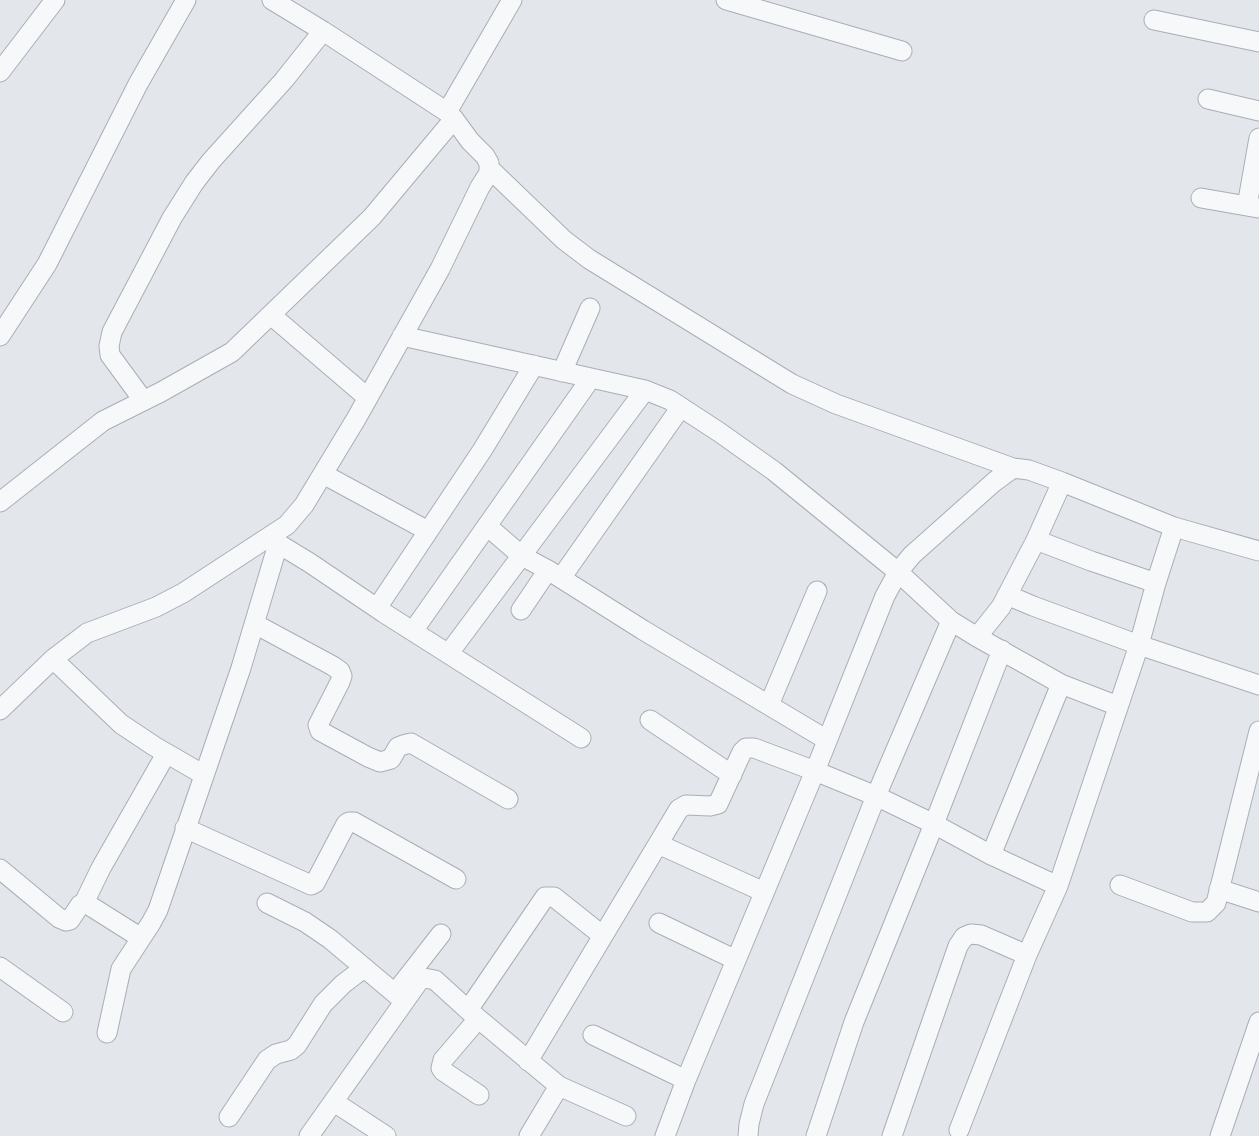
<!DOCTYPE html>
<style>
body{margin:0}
canvas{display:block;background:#e3e7ec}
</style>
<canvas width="1259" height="1136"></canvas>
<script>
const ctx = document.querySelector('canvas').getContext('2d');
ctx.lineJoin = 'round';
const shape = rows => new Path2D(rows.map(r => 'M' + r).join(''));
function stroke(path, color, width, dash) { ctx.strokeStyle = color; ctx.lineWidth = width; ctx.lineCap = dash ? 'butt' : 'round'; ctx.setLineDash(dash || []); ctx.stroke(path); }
const minor = shape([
 [272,0,323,31,447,112,512,0],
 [726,0,902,51],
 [1154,20,1259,42],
 [0,72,55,0],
 [1208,99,1259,111],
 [489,168,564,240,589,259,792,384,836,404,1013,468],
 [1201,198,1258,208],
 [1247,206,1259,138],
 [271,315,368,398],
 [0,336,47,264,138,84,186,0],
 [402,336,645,390,670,400,719,432,774,471,898,572,951,621,977,637],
 [562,372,590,308],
 [143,400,110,355,109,346,112,332,172,218,194,183,211,161,284,80,323,31],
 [323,474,428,531],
 [1062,482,1036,540,1001,607,977,637,1061,684,1118,706],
 [0,502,103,421,161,392,232,352,372,217,454,119],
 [487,526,522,556,548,570,643,630,827,740],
 [269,538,310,563,384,613,581,738],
 [1036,540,1091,561,1156,583],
 [561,578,681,407],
 [1007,595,1033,606,1139,645,1259,685],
 [377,608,483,449,534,365],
 [521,610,548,570],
 [255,624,333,666,340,671,342,676,340,682,318,725,320,731,368,757,380,762,391,759,398,747,403,745,411,743,508,799],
 [413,631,591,378],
 [449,653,645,390],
 [53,659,121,724,154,746,204,775],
 [769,705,817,591],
 [0,710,53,659,87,633,156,607,183,593,287,525,304,505,356,419,440,269,480,187,489,173,489,163,485,156,470,141,454,119,447,112],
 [650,720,732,775],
 [185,828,311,885,315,883,346,824,349,822,354,822,456,879],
 [658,844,764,892],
 [991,855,1061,684],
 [0,869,59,918,66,921,70,920,80,905,87,904,141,938],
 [1120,885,1192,912,1207,912,1216,903,1259,731],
 [1219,889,1259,902],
 [84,903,101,868,166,754],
 [267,903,305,922,330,939,404,1001],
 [659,923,736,960],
 [0,967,63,1012],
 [399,988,441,934],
 [468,1010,545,897,554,897,603,936],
 [478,1019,443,1060,441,1068,443,1071,479,1095],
 [107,1033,121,969,151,923,158,910,241,668,278,544],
 [593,1035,686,1080],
 [528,1061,679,809,686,805,710,806,718,804,742,752,746,748,754,748,815,771,876,796,934,824,991,855,1058,886],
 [334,1102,386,1136],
 [229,1117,267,1060,276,1054,291,1050,297,1045,323,1004,343,984,364,968],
 [959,1130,1027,955,1058,886,1139,645,1156,583,1174,527],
 [309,1136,419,981,424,978,435,980,468,1010,559,1086,626,1116],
 [529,1136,559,1086],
 [665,1136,686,1080,815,771,885,596,898,572,912,555,994,482,1013,468,1029,470,1062,482,1174,527,1259,551],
 [748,1136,749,1124,754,1104,876,796,951,621],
 [816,1136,854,1022,934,824,1002,650],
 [892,1136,958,946,964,937,971,934,981,935,1027,955],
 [1220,1136,1259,1022]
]);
stroke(minor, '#a8aeb7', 21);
stroke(minor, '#f6f8fa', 19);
</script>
